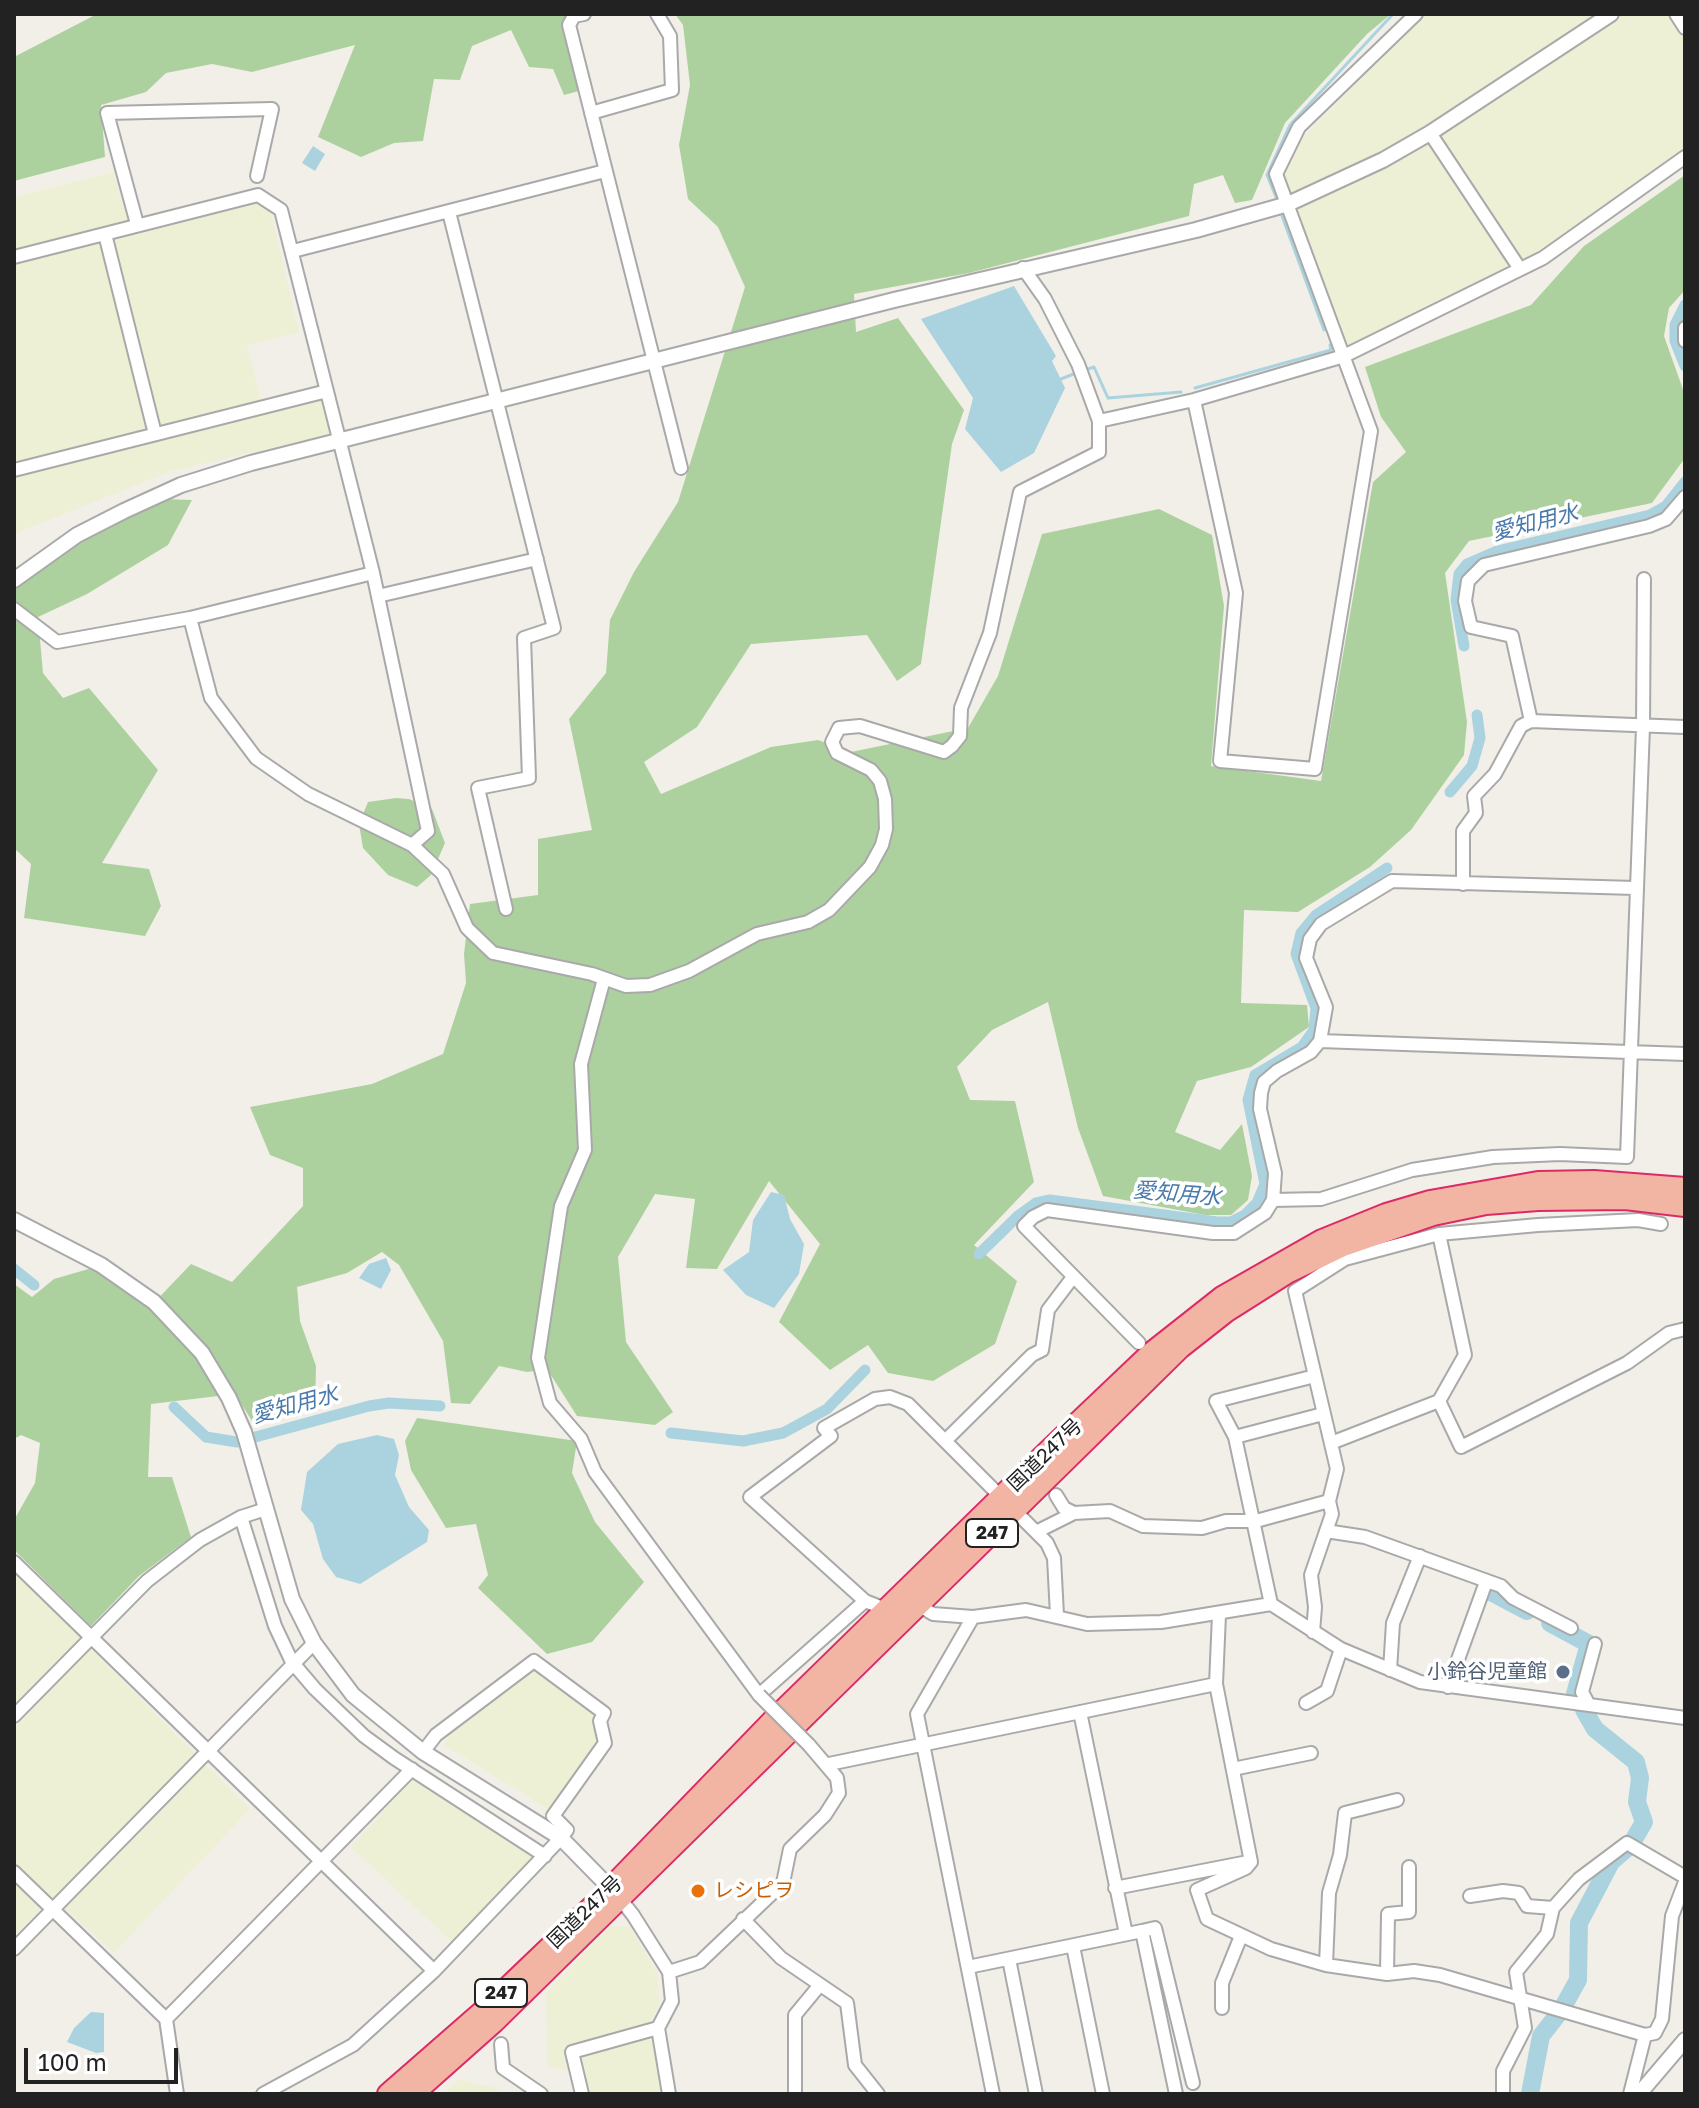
<!DOCTYPE html>
<meta charset="utf-8">
<style>
body{margin:0}
#map{position:relative;width:1699px;height:2108px;overflow:hidden;background:#f2efe9;font-family:"Golos Text",sans-serif}
canvas{display:block}
.frame{position:absolute;inset:0;border:16px solid #222;pointer-events:none}
.scale{position:absolute;left:24px;top:2048px;width:154px;height:36px;box-sizing:border-box;border:4px solid #222;border-top:0;padding-left:10px;font-size:24px;line-height:28px;white-space:nowrap;color:#222;-webkit-text-stroke:6px #fff;paint-order:stroke}
</style>
<div id="map">
<canvas width="1699" height="2108"></canvas>
<div class="frame"></div>
<div class="scale">100 m</div>
</div>
<script>
const ctx = document.querySelector('canvas').getContext('2d');
ctx.lineJoin = 'round';
function paint(path, color) { ctx.fillStyle = color; ctx.fill(path, 'evenodd'); }
const shape = rows => new Path2D(rows.map(r => 'M' + r).join(''));
function stroke(path, color, width, dash) { ctx.strokeStyle = color; ctx.lineWidth = width; ctx.lineCap = dash ? 'butt' : 'round'; ctx.setLineDash(dash || []); ctx.stroke(path); }
function drawText(font, color, halo, rows, align = 'center') {
  ctx.font = font + ' "Golos Text","Noto Sans JP",sans-serif'; ctx.lineWidth = 7; ctx.setLineDash([]); ctx.textBaseline = 'middle'; ctx.strokeStyle = halo; ctx.fillStyle = color; for (const [text, x, y, turn = 0] of rows) {
    ctx.save(); ctx.translate(x, y); ctx.rotate((+turn || 0) * Math.PI / 180); ctx.textAlign = isNaN(turn) ? turn : align; if (halo) ctx.strokeText(text, 0, 0); ctx.fillText(text, 0, 0); ctx.restore();
  }
}
paint(shape([
 [1425,14,1670,14,1685,37,1685,149,1676,161,1542,252,1346,348,1283,174,1304,136],
 [113,172,131,231,256,202,271,213,299,332,247,346,263,407,321,397,331,434,172,471,14,534,14,197],
 [14,1572,82,1636,14,1706],
 [90,1648,250,1809,114,1953,52,1897,14,1936,14,1728],
 [533,1668,595,1713,598,1744,551,1811,444,1745,448,1735],
 [413,1779,535,1858,453,1943,351,1847],
 [609,1926,630,1927,658,1974,659,2005,650,2022,664,2094,588,2094,582,2074,547,2067,546,1993],
 [459,2079,496,2088,502,2094,443,2094]
]), '#eef0d5');
paint(shape([
 [97,14,579,14,565,18,579,91,564,95,553,69,529,67,511,30,472,46,460,80,434,79,423,141,394,143,361,157,318,137,355,45,252,72,212,64,166,73,146,92,101,105,105,157,14,181,14,57],
 [675,14,1391,14,1367,34,1285,123,1252,200,1235,203,1223,175,1194,184,1189,216,969,273,854,294,856,332,898,318,964,410,952,444,921,664,897,681,867,635,751,644,697,727,644,762,661,794,771,747,818,740,851,752,968,728,998,676,1042,534,1159,509,1212,535,1224,606,1211,766,1321,781,1373,482,1406,452,1381,417,1365,367,1531,305,1584,246,1685,175,1685,290,1669,308,1664,336,1685,395,1685,458,1652,503,1469,541,1445,573,1467,722,1464,755,1411,830,1370,867,1298,912,1244,910,1241,1003,1307,1005,1309,1027,1251,1067,1197,1081,1175,1132,1220,1150,1242,1124,1252,1176,1248,1200,1231,1215,1205,1215,1103,1196,1078,1128,1048,1002,992,1030,957,1067,970,1100,1015,1101,1034,1182,974,1245,1017,1281,995,1344,933,1381,888,1373,868,1345,830,1370,779,1322,820,1244,769,1181,717,1269,686,1268,695,1199,655,1194,618,1257,626,1342,673,1412,655,1425,577,1416,547,1369,527,1372,499,1366,470,1404,451,1403,443,1341,399,1265,382,1252,347,1273,297,1287,300,1321,316,1366,315,1407,254,1424,235,1394,151,1404,148,1477,172,1477,191,1537,139,1576,91,1626,14,1550,14,1520,35,1483,40,1443,21,1435,14,1439,14,1284,32,1297,54,1279,92,1268,149,1308,191,1264,232,1282,303,1206,303,1168,270,1155,250,1107,372,1084,443,1054,466,983,464,954,470,904,538,895,538,839,592,830,569,719,606,673,610,620,634,572,678,502,745,287,718,227,688,199,679,145,690,85,683,25],
 [165,499,192,500,168,545,87,594,38,617,43,673,63,698,89,688,158,770,102,863,149,869,161,906,145,936,24,918,31,864,14,848,14,588,68,547],
 [396,798,409,799,432,809,445,843,431,875,417,887,388,875,363,848,359,824,368,802],
 [417,1418,577,1441,572,1473,595,1522,644,1582,592,1642,547,1654,478,1588,488,1575,476,1524,446,1528,411,1470,405,1441]
]), '#add19e');
paint(shape([
 [313,146,325,154,315,171,302,163],
 [1014,286,1056,356,1052,361,1065,388,1034,453,1001,472,965,429,973,398,921,319],
 [771,1192,784,1195,790,1219,804,1244,799,1274,774,1308,746,1295,723,1270,749,1252,753,1220],
 [386,1258,391,1270,381,1289,359,1278,369,1264],
 [377,1435,394,1439,399,1455,395,1475,409,1507,429,1530,427,1542,360,1584,336,1577,323,1559,313,1524,301,1510,307,1472,338,1444],
 [91,2012,104,2013,104,2052,96,2053,67,2042,74,2028]
]), '#aad3df');
stroke(shape([
 [1276,197,1267,175,1290,125,1393,14],
 [1282,216,1324,330],
 [1085,370,1094,367,1108,398,1181,392],
 [1061,379,1076,373],
 [1195,388,1331,350,1330,345]
]), '#aad3df', 3);
stroke(shape([
 [1685,305,1675,325,1675,341,1685,366],
 [1464,646,1456,600,1459,574,1467,564,1497,551,1650,515,1666,506,1685,482],
 [1450,792,1472,766,1480,738,1477,715],
 [979,1254,1018,1216,1036,1203,1050,1200,1217,1222,1231,1222,1245,1215,1257,1203,1265,1184,1248,1100,1255,1075,1302,1047,1314,1030,1316,1008,1296,954,1301,933,1316,915,1387,868],
 [14,1269,34,1285],
 [174,1407,206,1437,237,1442,369,1406,389,1403,440,1406],
 [671,1433,743,1441,783,1433,827,1409,865,1370]
]), '#aad3df', 11);
stroke(shape([
 [1491,1592,1527,1611],
 [1550,1623,1589,1644,1575,1694,1579,1698],
 [1584,1710,1595,1729,1636,1762,1640,1778,1637,1802,1644,1822,1633,1841],
 [1563,2007,1578,1980,1579,1923,1611,1862,1626,1849],
 [1530,2094,1541,2036,1559,2013]
]), '#aad3df', 18);
const minor = shape([
 [584,14,574,16,569,25,681,468],
 [1676,14,1685,28],
 [591,113,672,90,670,36,657,14],
 [1430,133,1520,269],
 [449,212,554,628,524,638,529,778,478,788,506,909],
 [137,224,107,113,272,109,257,176],
 [105,234,155,434],
 [293,251,605,171],
 [14,257,258,195,281,210,373,573,428,831,412,845],
 [1685,328,1685,341],
 [1194,400,1236,593,1220,761,1315,769,1371,431,1276,174,1299,127,1416,14],
 [1099,421,1194,400,1344,356,1543,258,1685,157],
 [14,470,327,391],
 [378,596,537,559],
 [14,609,57,642,190,618,373,573],
 [190,618,211,698,256,758,308,794,412,845,443,874,467,928,493,953,592,974,626,986,650,985,689,971,757,934,808,922,829,910,870,867,882,845,886,829,885,799,880,781,871,770,837,753,832,742,839,728,860,726,944,752,952,746,960,736,961,708,990,633,1020,492,1099,452,1099,421,1078,364,1045,299,1023,268],
 [1531,721,1512,636,1471,627,1465,601,1468,581,1484,565,1649,526,1666,519,1685,497],
 [1463,884,1463,831,1476,813,1474,796,1495,774,1521,726,1531,721,1685,727],
 [604,979,581,1064,585,1150,561,1206,538,1358,550,1403,581,1439,595,1472,759,1695,865,1601],
 [1320,1041,1685,1054],
 [1273,1200,1321,1199,1412,1170,1493,1157,1560,1154,1627,1157,1643,727,1644,579],
 [1139,1343,1024,1226,1033,1217,1047,1210,1213,1233,1234,1233,1265,1213,1273,1200,1275,1173,1260,1109,1261,1093,1264,1082,1277,1071,1311,1052,1320,1041,1326,1007,1306,958,1310,939,1321,924,1392,881,1635,888],
 [1315,1376,1216,1401,1235,1437,1271,1604,1341,1649,1420,1682,1685,1718],
 [1439,1401,1461,1447,1627,1363,1669,1333,1685,1329],
 [1235,1437,1323,1414],
 [945,1441,1032,1355,1042,1350,1048,1310,1073,1277],
 [1331,1443,1439,1401,1465,1355,1439,1234],
 [1056,1495,1064,1508,1074,1513,1110,1511,1143,1526,1202,1528,1226,1521,1256,1521,1329,1501],
 [241,1517,275,1626,292,1662,315,1689,364,1736,394,1758,545,1856],
 [1326,1531,1365,1537,1501,1586,1513,1598,1571,1628],
 [1036,1532,1074,1513],
 [14,1562,434,1971],
 [920,1606,933,1614,973,1617,1026,1610,1087,1624,1161,1622,1271,1604],
 [888,1610,865,1601,750,1497,831,1436,824,1428,875,1399,890,1397,908,1404,1047,1543,1054,1558,1057,1615],
 [1219,1615,1216,1684,1251,1862],
 [973,1617,917,1714,993,2094],
 [1313,1632,1315,1607,1311,1575,1332,1514,1329,1501,1337,1469,1295,1291,1345,1259,1439,1234,1538,1225,1638,1220,1661,1224],
 [1390,1670,1393,1623,1420,1556],
 [1448,1687,1486,1582],
 [1306,1703,1327,1691,1341,1649],
 [1589,1705,1582,1692,1595,1644],
 [1080,1712,1126,1934],
 [14,1716,147,1581,200,1540,241,1517,266,1509],
 [829,1764,1216,1684],
 [1233,1769,1311,1753],
 [1251,1862,1246,1868,1197,1890,1207,1919,1271,1949,1326,1965,1387,1974,1414,1971,1440,1975,1645,2035,1655,2033,1662,2019,1672,1916,1685,1882],
 [14,1872,166,2019,177,2094],
 [1115,1888,1248,1862],
 [618,1896,633,1915,669,1972,672,2001,658,2028,669,2094],
 [1470,1896,1503,1891,1519,1893,1527,1906,1553,1908,1579,1879,1627,1843,1685,1877],
 [743,1919,781,1958,847,2003,855,2065,878,2094],
 [1142,1931,1155,1928,1193,2083],
 [1073,1946,1103,2094],
 [14,1949,314,1643],
 [1009,1959,1036,2094],
 [1326,1965,1329,1893,1340,1855,1345,1813,1397,1800],
 [968,1967,1142,1931,1176,2094],
 [669,1972,700,1962,783,1883,790,1849,825,1815,839,1793,837,1778,809,1745],
 [1387,1974,1388,1914,1409,1912,1409,1867],
 [1222,2008,1222,1983,1241,1936],
 [166,2019,412,1769],
 [501,2044,503,2068,541,2094],
 [263,2094,353,2045,434,1971,561,1838,567,1830,553,1816,605,1743,600,1721,604,1713,534,1661,436,1735,423,1752],
 [582,2094,572,2052,658,2028],
 [795,2094,795,2015,819,1986],
 [1503,2094,1503,2071,1525,2028,1516,1972,1547,1934,1553,1908],
 [1630,2094,1645,2035]
]);
const tertiary = shape([
 [14,580,77,535,124,511,181,485,251,463,894,300,1196,230,1288,204,1383,160,1430,133,1611,14],
 [14,1220,101,1265,154,1302,202,1353,229,1398,244,1432,292,1599,314,1643,353,1695,423,1752,561,1838,610,1888],
 [1639,2094,1685,2040]
]);
const trunk = shape([
 [388,2094,483,2011,598,1901,773,1720,1049,1450,1151,1353,1222,1297,1322,1240,1386,1214,1430,1201,1538,1182,1594,1181,1685,1188],
 [413,2094,494,2022,1180,1348,1227,1311,1287,1273,1343,1246,1433,1215,1486,1204,1538,1200,1625,1199,1685,1206]
]);
stroke(minor, '#a9a9a9', 16);
stroke(tertiary, '#a9a9a9', 18);
stroke(trunk, '#dc2a67', 24);
stroke(minor, '#fff', 12);
stroke(tertiary, '#fff', 14);
stroke(trunk, '#f2b4a3', 20);
const minorBridge = shape([
 [759,1695,809,1745]
]);
stroke(minorBridge, '#a9a9a9', 16, []);
stroke(minorBridge, '#fff', 12);
for (const [x, y, r, color] of [
 [1563,1672,8,"#5c6f8a"],
 [698,1891,8,"#e8710a"]
]) { const dot = new Path2D(); dot.arc(x, y, r, 0, 2 * Math.PI); ctx.fillStyle = color; ctx.fill(dot); stroke(dot, '#fff', 3); }
for (const [x, y, w] of [
 [992,1533,52],
 [501,1993,52]
]) { const box = new Path2D(); box.roundRect(x - w / 2, y - 14, w, 28, 6); ctx.fillStyle = '#fff'; ctx.fill(box); stroke(box, '#222', 2); }
drawText('bold 18px', '#222', null, [
 ["247",992,1533],
 ["247",501,1993]
]);
drawText('20px', '#222', '#fff', [
 ["国道247号",1045,1455,-44],
 ["国道247号",585,1912,-44]
]);
drawText('20px', '#4e5e75', '#fff', [
 ["小鈴谷児童館",1547,1672]
], 'right');
drawText('20px', '#c56008', '#fff', [
 ["レシピヲ",714,1891]
], 'left');
drawText('italic 22px', '#4a7aab', '#fff', [
 ["愛知用水",1535,523,-14],
 ["愛知用水",1177,1194,5],
 ["愛知用水",295,1405,-15]
]);
</script>
